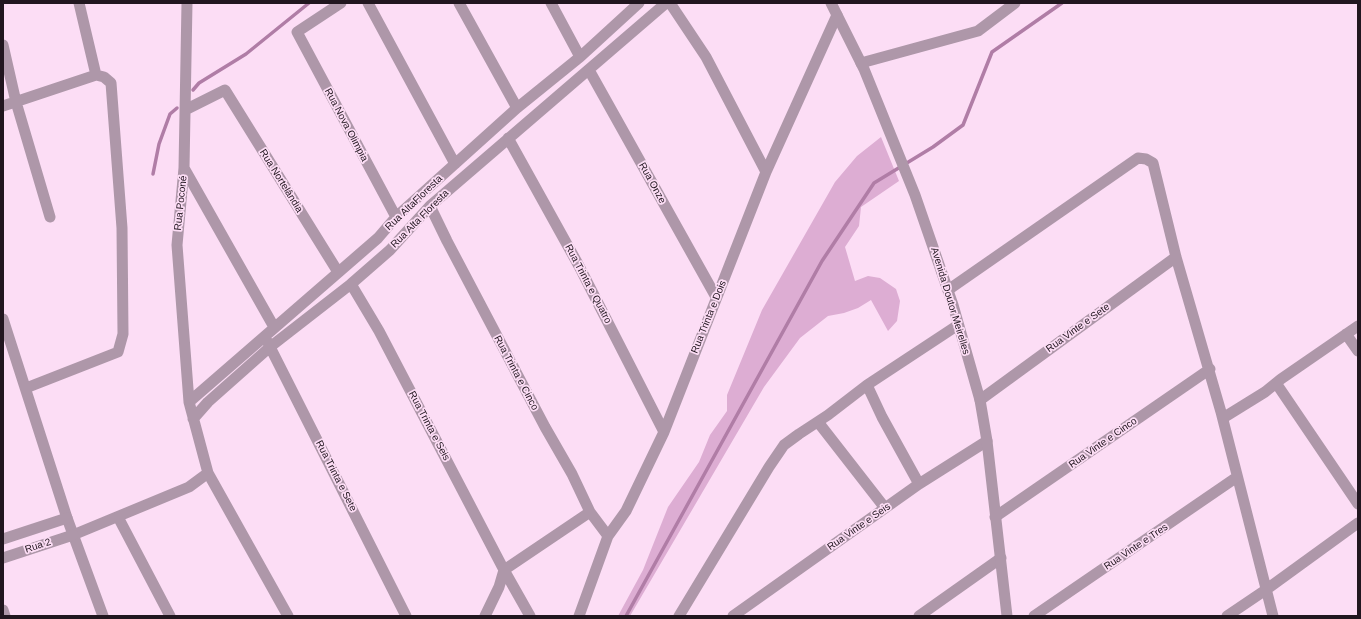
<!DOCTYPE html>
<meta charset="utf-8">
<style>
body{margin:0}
#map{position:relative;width:1361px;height:619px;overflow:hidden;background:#fcddf5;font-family:Arial,sans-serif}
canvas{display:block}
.frame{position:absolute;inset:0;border:4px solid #21161f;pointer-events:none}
</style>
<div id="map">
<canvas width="1361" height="619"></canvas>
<div class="frame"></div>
</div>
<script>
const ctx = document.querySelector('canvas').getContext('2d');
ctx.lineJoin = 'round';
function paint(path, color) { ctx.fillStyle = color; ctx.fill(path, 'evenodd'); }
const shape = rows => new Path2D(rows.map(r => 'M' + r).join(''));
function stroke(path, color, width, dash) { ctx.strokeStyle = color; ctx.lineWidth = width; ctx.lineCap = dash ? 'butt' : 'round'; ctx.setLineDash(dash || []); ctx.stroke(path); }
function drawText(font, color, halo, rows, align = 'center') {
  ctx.font = font + ' Arial,sans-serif'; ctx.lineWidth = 3.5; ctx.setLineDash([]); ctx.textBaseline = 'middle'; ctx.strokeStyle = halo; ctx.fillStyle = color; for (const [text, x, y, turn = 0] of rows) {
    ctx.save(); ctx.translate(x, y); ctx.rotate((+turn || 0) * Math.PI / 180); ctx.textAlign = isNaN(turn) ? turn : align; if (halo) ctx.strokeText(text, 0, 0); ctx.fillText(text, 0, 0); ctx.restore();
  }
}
paint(shape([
 [881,137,899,181,861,207,859,226,845,247,855,281,868,276,880,278,896,289,900,301,897,321,888,331,871,300,858,308,844,313,828,316,800,338,764,387,630,616,618,616,643,570,668,507,699,462,710,435,727,411,727,395,762,310,835,182,857,156]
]), '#ddadd3');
stroke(shape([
 [193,90,199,83,246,54,309,3],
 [153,174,159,144,170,114,177,108],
 [626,616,822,261,874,183,933,147,963,125,992,52,1062,3]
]), '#b07da6', 3.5);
stroke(shape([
 [79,3,96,75],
 [187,3,184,168,177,245,189,402,208,473,288,616],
 [341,3,297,32,396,217],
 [368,3,455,164],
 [459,3,517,108],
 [551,3,580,57],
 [670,3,706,57,766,172],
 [3,45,16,102,50,217],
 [861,63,978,31,1015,3],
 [589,70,716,297],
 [3,106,96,75,104,77,111,83,122,228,123,334,118,352,26,388],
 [185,110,225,90,338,272],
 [508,138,579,266,664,432],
 [184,168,274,327],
 [430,206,447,241,545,427,572,474,590,512,608,536],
 [351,284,379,331,504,570,530,616],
 [948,290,1138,158,1146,159,1153,163,1176,257,1221,412,1273,616],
 [3,319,67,518,103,616],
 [1346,334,1358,351],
 [267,341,406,616],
 [1276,383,1358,504],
 [980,400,1176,257],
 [189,402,378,238,396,217,517,108,580,57,639,3],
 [1223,418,1265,392,1281,379,1358,326],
 [193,419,208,402,270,347,351,284,390,250,430,206,666,3],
 [818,422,885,508],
 [919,484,882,417,867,385,958,325],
 [118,517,170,616],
 [995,517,1210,369],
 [73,535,189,487,208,473],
 [485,616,499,587,504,570,590,512],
 [579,616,608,536,626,511,664,432,766,172,837,15],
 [679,616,769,467,784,445,799,434,828,415,867,385],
 [733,616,919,484,987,441],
 [919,616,1001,558],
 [1034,616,1237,477],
 [1227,616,1267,589,1358,523]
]), '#ae97a9', 11);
stroke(shape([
 [831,3,864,69,915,195,953,305,980,400,987,441,1007,616],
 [3,539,67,518],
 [3,558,73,535],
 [3,610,5,616]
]), '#ae97a9', 11);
drawText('10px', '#21161f', '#fcddf5', [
 ["Rua Nova Olimpia",346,125,62],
 ["Rua Nortelândia",281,181,58],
 ["Rua Onze",652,183,61],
 ["Rua Poconé",181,203,-84],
 ["Rua AltaFloresta",414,203,-44],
 ["Rua Alta Floresta",420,219,-45],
 ["Rua Trinta e Quatro",588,284,62],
 ["Avenida Doutor Meirelles",950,301,73],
 ["Rua Trinta e Dois",709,317,-68],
 ["Rua Vinte e Sete",1078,328,-36],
 ["Rua Trinta e Cinco",516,373,62],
 ["Rua Trinta e Seis",429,426,62],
 ["Rua Vinte e Cinco",1103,443,-35],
 ["Rua Trinta e Sete",336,476,63],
 ["Rua Vinte e Seis",859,527,-35],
 ["Rua 2",38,546,-18],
 ["Rua Vinte e Tres",1136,547,-34]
]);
</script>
